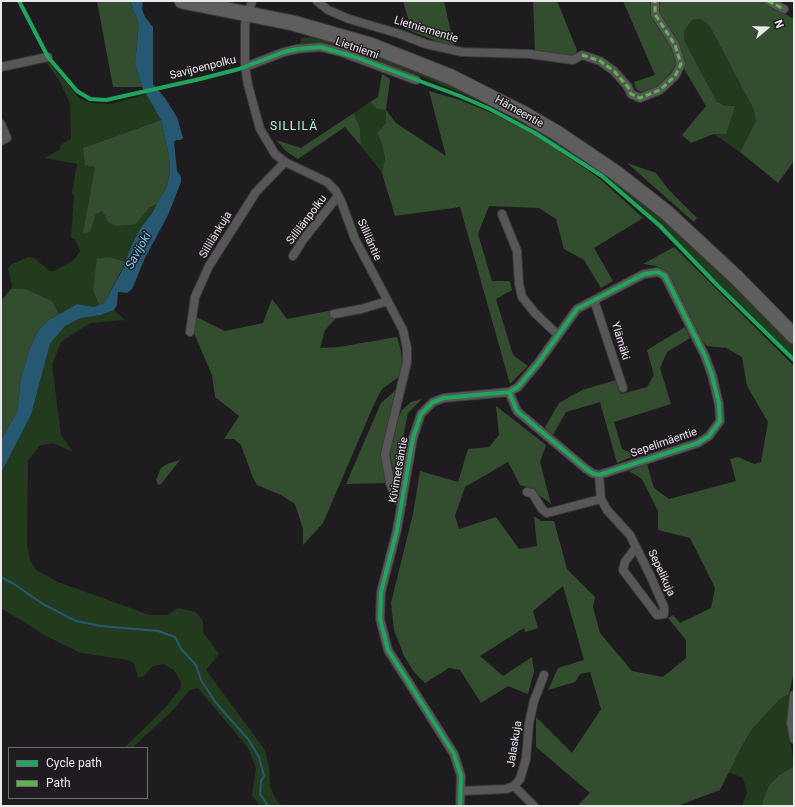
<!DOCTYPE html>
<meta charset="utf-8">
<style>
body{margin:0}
#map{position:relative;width:795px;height:807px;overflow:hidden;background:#1f1c1f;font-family:Roboto,sans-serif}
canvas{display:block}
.frame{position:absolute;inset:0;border:2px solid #ebe8eb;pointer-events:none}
.legend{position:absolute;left:8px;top:747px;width:140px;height:52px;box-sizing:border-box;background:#201b20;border:1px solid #716d71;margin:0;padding:5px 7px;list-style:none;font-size:12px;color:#ebe8eb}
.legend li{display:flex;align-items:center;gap:8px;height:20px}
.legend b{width:20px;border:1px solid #716d71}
.north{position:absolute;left:747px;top:8px;width:40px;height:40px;-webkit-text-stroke:3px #201b20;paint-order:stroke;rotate:71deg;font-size:11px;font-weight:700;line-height:16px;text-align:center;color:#ebe8eb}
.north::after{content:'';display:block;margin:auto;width:14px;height:18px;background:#ebe8eb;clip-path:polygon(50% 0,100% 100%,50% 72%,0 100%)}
</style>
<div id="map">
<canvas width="795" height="807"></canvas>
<div class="frame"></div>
<ul class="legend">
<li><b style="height:5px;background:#20a55d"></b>Cycle path</li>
<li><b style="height:5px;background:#58b947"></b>Path</li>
</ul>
<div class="north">N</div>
</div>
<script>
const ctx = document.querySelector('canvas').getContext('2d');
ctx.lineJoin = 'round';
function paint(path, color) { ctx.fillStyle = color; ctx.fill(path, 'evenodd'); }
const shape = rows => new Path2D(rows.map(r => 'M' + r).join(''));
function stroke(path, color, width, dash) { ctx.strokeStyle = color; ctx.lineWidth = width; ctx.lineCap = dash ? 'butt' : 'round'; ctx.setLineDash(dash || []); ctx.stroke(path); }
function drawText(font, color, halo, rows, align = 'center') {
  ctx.font = font + ' Roboto,sans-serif'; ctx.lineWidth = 3; ctx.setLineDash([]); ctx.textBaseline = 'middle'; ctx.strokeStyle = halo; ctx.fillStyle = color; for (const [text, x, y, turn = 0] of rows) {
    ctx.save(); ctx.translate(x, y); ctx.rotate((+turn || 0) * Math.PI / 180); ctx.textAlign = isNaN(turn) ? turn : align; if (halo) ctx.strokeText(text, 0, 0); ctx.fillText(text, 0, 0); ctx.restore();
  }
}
paint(shape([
 [700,19,709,25,753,108,756,122,740,152,714,134,726,106,717,102,684,40,684,31,692,20],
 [310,35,332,40,423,72,495,105,541,129,604,171,703,253,794,345,794,358,645,210,601,174,537,132,493,107,421,76,331,46,300,44,301,38,308,38],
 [45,60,50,63,80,99,91,103,112,104,146,94,161,120,83,148,95,167,90,232,96,214,102,211,109,223,135,224,149,208,157,204,130,249,126,262,110,257,93,290,99,305,94,307,77,304,59,314,52,301,26,289,11,289,12,286,8,268,12,264,29,257,34,258,50,271,54,271,74,260,80,251,75,239,71,238,74,196,72,193,77,164,45,158,59,150,62,144,71,139,70,103,60,82],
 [370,102,377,109,386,110,386,123,377,133,381,141,385,158,383,174,361,146,360,128,354,113],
 [114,310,125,320,90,323,61,342,52,365,61,435,73,452,53,443,39,446,28,461,27,544,30,560,36,570,58,582,150,615,167,615,178,608,196,612,203,621,203,632,219,654,206,670,265,750,269,767,270,786,276,800,282,806,260,806,252,795,256,768,248,748,198,688,190,690,171,712,132,748,124,748,165,708,180,689,181,682,174,670,163,664,153,666,143,677,138,677,134,663,128,660,81,653,48,637,1,608,1,473,31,415,50,344,65,326,81,318,101,315],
 [789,694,788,724,794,766,778,776,769,785,761,806,742,806,747,792,743,778,728,772,752,729,780,699]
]), '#223b1d');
paint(shape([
 [97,1,130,1,139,24,135,63,142,87,113,87],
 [403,1,444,1,454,46,441,43,406,29,409,22],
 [533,1,557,1,577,50,575,54,570,56,535,51],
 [623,1,762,1,794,19,794,161,778,183,740,152,756,121,753,108,709,25,700,19,692,20,684,31,684,40,717,102,726,106,735,106,726,134,714,134,691,143,682,135,706,106,680,62,656,89,641,92,636,89,634,82,655,75],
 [382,74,390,79,386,110,396,123,446,156,429,91,460,100,494,114,535,135,599,178,643,218,594,248,613,281,601,288,584,260,564,249,556,219,539,208,489,206,478,234,492,281,510,281,512,290,496,299,513,355,528,366,510,384,460,207,395,216,382,173,385,158,381,141,377,133,386,123,386,110,377,109,370,102,378,97],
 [354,113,360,128,361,146,345,127,298,159,287,152,276,140,301,148],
 [161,120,169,155,170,171,167,186,157,204,149,208,136,224,118,226,109,223,102,211,96,214,90,232,83,233,95,167,85,165,83,148],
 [627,163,656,173,669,190,697,218,694,222],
 [674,247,794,366,794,671,789,694,780,699,752,729,741,748,720,790,677,806,577,806,590,793,536,747,536,717,572,753,601,709,590,672,580,674,575,682,548,690,558,668,584,660,563,586,533,611,538,628,525,632,524,628,480,656,503,676,532,657,534,672,528,694,508,686,481,703,460,670,449,668,425,683,414,672,404,656,394,630,391,603,413,514,420,471,458,482,468,449,489,447,499,435,496,406,546,445,540,462,551,504,530,488,520,485,508,462,465,487,455,516,459,529,496,517,519,549,537,546,534,516,541,521,554,521,567,569,595,597,593,607,600,633,632,671,663,677,686,658,686,640,668,618,673,615,680,623,711,608,715,588,690,538,658,530,658,511,642,479,629,471,647,464,654,488,669,499,736,481,730,459,738,457,754,464,761,462,768,422,747,386,742,357,726,348,707,346,699,337,680,297,666,271,656,266,643,264],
 [110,257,126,262,104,303,99,305,93,290,97,259],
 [11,289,26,289,52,301,59,314,47,321,38,331,30,348,21,378,17,412,1,440,1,301],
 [272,299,287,319,338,309,338,316,325,330,320,348,339,347,397,337,401,351,402,362,400,376,382,389,375,402,323,523,303,545,303,529,295,504,281,495,257,485,253,478,241,445,234,439,224,439,239,416,215,397,212,375,194,333,192,315,225,331,263,323],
 [685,327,690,338,667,352,660,368,671,404,614,422,622,449,636,455,617,463,600,402,566,412,553,435,544,429,559,403,582,390,616,380,621,394,647,387,654,375,647,350],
 [398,388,386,437,388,483,346,484,381,403],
 [422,399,408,413,403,438,398,476,394,477,389,448,395,424,402,410,411,402],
 [180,460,161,484,158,485,156,480,161,468,167,464],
 [794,766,794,806,761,806,769,785,778,776]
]), '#334e2e');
paint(shape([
 [130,1,143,1,142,9,145,17,153,27,153,84,165,98,177,117,183,138,181,140,176,140,174,142,177,171,181,177,181,182,168,215,145,258,132,289,127,293,118,292,117,305,114,310,101,315,81,318,65,326,50,344,31,415,1,473,1,440,17,412,21,378,30,348,38,331,47,321,77,304,94,307,104,303,123,269,130,249,140,229,152,213,167,186,170,171,169,155,161,120,142,87,135,63,139,24]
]), '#265871');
stroke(shape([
 [1,577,14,584,43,604,76,621,101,626,158,631,175,637,181,649,196,665,201,680,216,703,248,739,259,757,264,776,261,781,260,794,268,806]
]), '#265871', 2);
const street = shape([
 [252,1,245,24,245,67,248,85,260,129,275,154,285,162,327,182,335,190,341,201,355,239,403,330,407,348,407,362,385,454,390,483,396,498,402,504],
 [317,1,328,10,349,19,400,34,426,44,462,52,530,54,573,60,582,55,600,61,614,71,628,87,631,94,640,98,660,90,675,76,681,64,675,45,655,14,655,1],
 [768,1,784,9],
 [1,67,48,57],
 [245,67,284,52,297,49,320,47,341,52,416,80],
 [1,124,7,138,1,141],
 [502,214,517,251,519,284,522,297,535,313,558,335],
 [293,256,303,240,338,196],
 [594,300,623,388],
 [334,314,361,309,388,301],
 [190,332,195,297,209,266,256,192,285,162],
 [599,475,601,499,607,510,630,535,650,575,664,607,664,614,657,615,623,570,625,562,636,547],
 [527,492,532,493,542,509,547,513,601,499],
 [794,695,791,723,794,739],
 [514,786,534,806],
 [461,791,506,789,514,786,520,779,526,759,529,723,534,701,544,675],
 [460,806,461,776,454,754,388,650,380,619,381,592,397,530,413,438,421,414,433,402,444,398,509,392,518,387,538,363,577,309,644,274,658,272,665,276,705,356,712,375,719,404,720,421,709,436,698,443,599,475,592,473,585,468,517,411,509,392]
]);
const highway = shape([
 [182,1,293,23,370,45,451,77,526,115,557,133,616,173,666,212,736,277,794,336]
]);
stroke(street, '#3b393b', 10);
stroke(highway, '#3b393b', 17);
stroke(street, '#585757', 8);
stroke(highway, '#605d5f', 15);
stroke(shape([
 [768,1,784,9],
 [582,55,600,61,614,71,628,87,631,94,640,98,660,90,675,76,681,64,675,45,655,14,655,1]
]), '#58b947', 3, [6, 3]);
stroke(shape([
 [19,1,48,57,77,91,90,99,106,100,200,79,239,69,284,52,297,49,320,47,355,57,460,96,490,109,535,133,602,176,660,226,717,285,794,360],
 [460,806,461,776,454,754,388,650,380,619,381,592,397,530,413,438,421,414,433,402,444,398,509,392,518,387,538,363,577,309,644,274,658,272,665,276,705,356,712,375,719,404,720,421,709,436,698,443,599,475,592,473,585,468,517,411,509,392]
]), '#20a55d', 4);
drawText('11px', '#ebe8eb', '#201b20', [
 ["Lietniementie",426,30,17],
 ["Lietniemi",357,49,19],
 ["Savijoenpolku",203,68,-14],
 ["Hämeentie",519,112,29],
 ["Sillilänpolku",307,220,-53],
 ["Sillilänkuja",216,235,-59],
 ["Silliläntie",369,240,66],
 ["Ylämäki",620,341,73],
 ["Sepelimäentie",664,443,-19],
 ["Kivimetsäntie",399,470,-80],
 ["Sepelikuja",661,573,65],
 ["Jalaskuja",515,744,-81]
]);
ctx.letterSpacing = '1px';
drawText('12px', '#a7facf', '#201b20', [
 ["SILLILÄ",294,127]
]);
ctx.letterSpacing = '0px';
drawText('italic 12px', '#78cdf8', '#201b20', [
 ["Savijoki",139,251,-61]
]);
</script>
